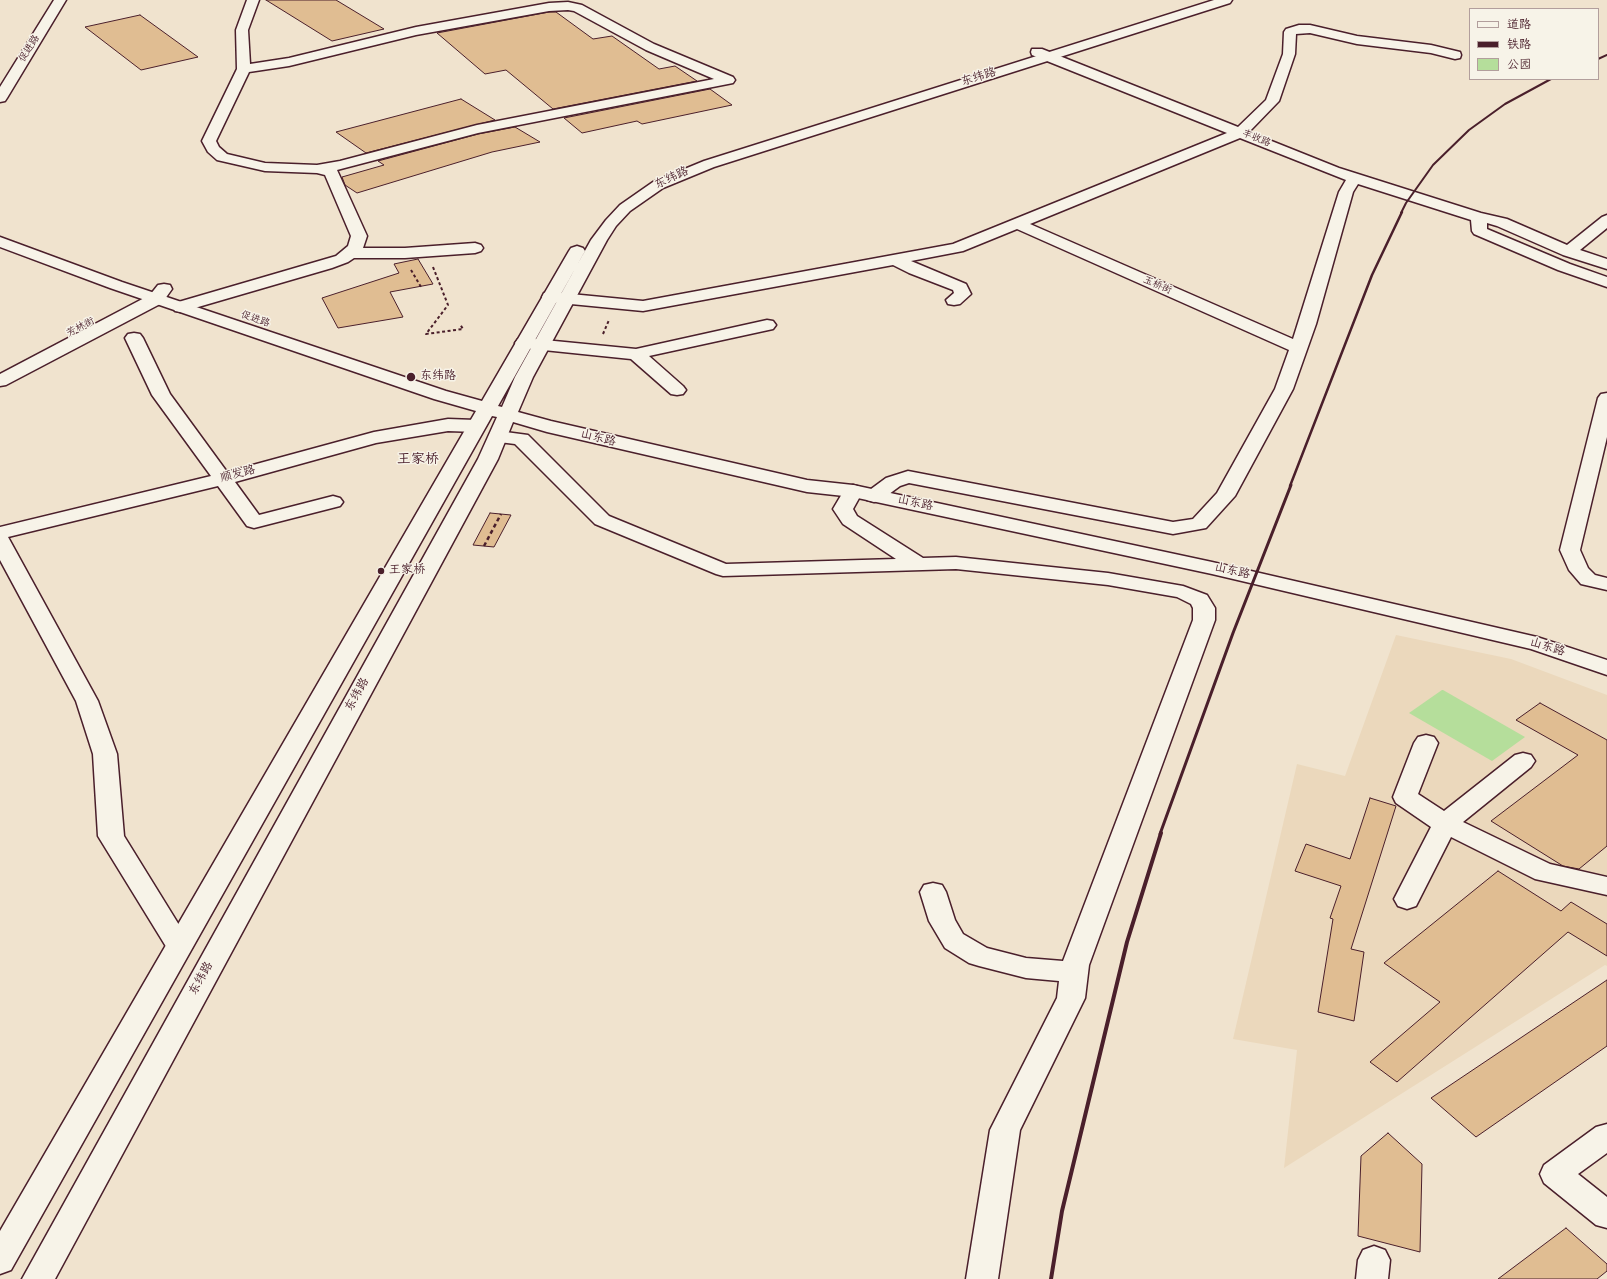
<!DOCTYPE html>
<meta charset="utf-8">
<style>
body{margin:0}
#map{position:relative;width:1607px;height:1279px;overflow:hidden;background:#f0e3ce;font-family:Kalam,"LXGW WenKai TC",sans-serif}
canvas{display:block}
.legend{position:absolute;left:1469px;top:8px;width:130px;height:72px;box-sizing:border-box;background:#f7f3e8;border:1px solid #b29e9c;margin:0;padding:5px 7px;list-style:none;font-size:12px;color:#4a1f2b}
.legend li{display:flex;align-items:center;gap:8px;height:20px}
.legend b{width:20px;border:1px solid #b29e9c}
</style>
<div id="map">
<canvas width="1607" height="1279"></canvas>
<ul class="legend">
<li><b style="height:5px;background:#f7f3e8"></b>道路</li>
<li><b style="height:5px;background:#4a1f2b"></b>铁路</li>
<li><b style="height:11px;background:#b5de9b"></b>公园</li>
</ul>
</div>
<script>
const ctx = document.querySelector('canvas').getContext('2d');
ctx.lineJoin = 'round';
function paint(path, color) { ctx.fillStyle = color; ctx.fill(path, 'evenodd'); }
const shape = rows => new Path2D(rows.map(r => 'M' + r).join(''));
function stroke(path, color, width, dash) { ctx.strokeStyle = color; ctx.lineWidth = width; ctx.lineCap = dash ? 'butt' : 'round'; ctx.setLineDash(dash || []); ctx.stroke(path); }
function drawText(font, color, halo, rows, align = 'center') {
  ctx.font = font + ' Kalam,"LXGW WenKai TC",sans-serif'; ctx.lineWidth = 3; ctx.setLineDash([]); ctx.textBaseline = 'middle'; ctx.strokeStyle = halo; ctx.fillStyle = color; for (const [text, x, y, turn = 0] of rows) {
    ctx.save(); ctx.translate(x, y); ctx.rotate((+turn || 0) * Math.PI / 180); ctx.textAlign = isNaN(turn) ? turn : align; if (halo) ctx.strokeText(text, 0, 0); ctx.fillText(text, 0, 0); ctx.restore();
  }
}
paint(shape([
 [1396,635,1511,659,1607,695,1607,966,1605,965,1284,1168,1297,1050,1233,1039,1297,764,1345,776]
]), '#ebd8bc');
paint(shape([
 [1442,690,1443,690,1525,737,1492,761,1409,713]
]), '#b5de9b');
const building = shape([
 [266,0,336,0,384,29,332,41,266,0],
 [549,12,556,12,593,39,612,36,659,69,675,66,697,81,553,109,506,70,485,74,437,33,549,12],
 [140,15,198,57,141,70,85,27,140,15],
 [710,89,732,105,642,124,637,121,582,133,564,118,710,89],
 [461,99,495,120,366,153,336,132,461,99],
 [515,127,540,142,492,152,357,193,345,185,342,177,384,165,378,161,478,134,515,127],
 [418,259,433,284,390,292,403,317,338,328,322,298,399,273,394,264,418,259],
 [490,513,511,515,494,547,473,545,490,513],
 [1540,703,1607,740,1607,846,1579,869,1563,866,1491,821,1578,755,1516,720,1540,703],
 [1370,798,1396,806,1351,949,1364,952,1354,1021,1318,1012,1333,919,1330,918,1341,886,1295,871,1306,844,1350,859,1370,798],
 [1498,871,1561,911,1571,902,1607,924,1607,956,1568,932,1397,1082,1370,1062,1440,1002,1384,963,1498,871],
 [1607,980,1607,1046,1476,1137,1431,1098,1607,980],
 [1388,1133,1422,1164,1420,1252,1358,1236,1361,1156,1388,1133],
 [1566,1228,1607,1264,1607,1271,1597,1279,1498,1279,1566,1228]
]);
paint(building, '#e0bd92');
stroke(building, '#4a1f2b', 1);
const minor = shape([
 [247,0,259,0,248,30,250,64,289,58,416,27,549,3,568,2,582,5,654,44,733,77,735,80,733,83,728,84,478,133,337,170,367,236,363,248,405,248,475,243,481,245,483,248,481,251,475,253,405,258,354,258,348,262,332,268,181,312,175,311,173,307,175,303,336,256,348,246,351,236,325,175,317,173,265,171,217,160,208,152,202,141,237,69,236,30,247,0],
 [568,10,574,11,646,50,714,79,477,125,340,161,317,165,265,163,227,154,219,147,216,141,249,72,289,66,416,35,549,11,568,10],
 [1299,25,1310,25,1357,36,1431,45,1460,52,1461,55,1460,58,1455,59,1431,53,1357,44,1310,33,1296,34,1295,54,1279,101,1249,132,1339,168,1481,213,1507,219,1567,245,1602,217,1607,215,1607,228,1580,250,1607,259,1607,269,1563,255,1497,226,1487,223,1487,229,1570,264,1607,277,1607,287,1558,270,1474,234,1472,231,1471,220,1358,184,1353,192,1316,324,1293,389,1235,496,1206,528,1173,534,909,483,900,486,881,500,874,502,867,500,864,496,867,492,886,478,908,471,1173,522,1193,519,1217,493,1275,389,1289,350,1017,229,963,251,911,261,966,284,971,294,960,304,954,305,948,304,946,300,954,293,953,290,909,273,893,265,643,311,550,302,544,301,542,297,544,293,550,292,643,301,953,244,1227,133,1032,55,1031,52,1032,49,1042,49,1238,127,1266,100,1283,54,1284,32,1286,29,1299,25],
 [1240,138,1346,180,1339,192,1293,339,1030,224,1240,138],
 [164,284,170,285,172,289,162,303,6,385,0,386,0,374,150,295,158,285,164,284],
 [767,320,773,321,776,325,773,329,649,356,683,386,686,390,683,394,677,395,671,394,631,359,524,348,518,347,515,343,518,339,524,338,636,349,767,320],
 [134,333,140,334,143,338,170,394,227,472,374,432,448,419,476,420,483,422,485,426,483,430,476,432,448,431,376,443,235,482,259,515,333,496,340,498,343,502,340,506,254,528,247,526,218,486,8,537,98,701,117,754,124,836,192,946,188,953,179,956,170,953,98,836,93,754,76,701,0,560,0,527,211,476,152,395,125,338,128,334,134,333],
 [1607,393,1607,437,1580,550,1588,568,1595,575,1607,578,1607,590,1581,584,1569,570,1560,550,1598,398,1601,394,1607,393],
 [498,431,528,435,609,516,726,564,896,559,843,524,833,509,846,487,853,485,860,487,863,491,853,509,857,516,923,558,956,557,1108,573,1183,586,1207,595,1215,608,1215,620,1089,965,1085,998,1020,1130,998,1279,966,1279,990,1130,1057,998,1059,981,1026,978,979,966,969,963,945,948,929,921,920,892,924,885,933,883,942,885,946,892,955,920,963,934,987,948,1026,958,1063,961,1193,620,1193,608,1191,604,1177,597,1108,585,956,569,723,576,716,574,595,524,515,444,491,441,489,437,491,433,498,431],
 [1426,735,1434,737,1438,743,1418,794,1444,811,1515,755,1523,753,1531,755,1535,761,1531,767,1463,822,1550,864,1607,877,1607,895,1535,879,1451,837,1416,906,1407,909,1398,906,1394,899,1431,827,1396,803,1393,797,1414,743,1418,737,1426,735],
 [1607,1124,1607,1153,1578,1174,1607,1197,1607,1228,1596,1225,1544,1183,1540,1174,1544,1165,1596,1127,1607,1124],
 [1374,1246,1385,1250,1390,1260,1388,1279,1356,1279,1358,1260,1363,1250,1374,1246]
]);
const major = shape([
 [54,0,66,0,7,98,5,101,0,102,0,87,54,0],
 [1214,0,1232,0,1230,3,714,167,663,188,630,211,616,226,607,240,533,377,518,412,551,421,807,480,853,485,1212,562,1537,637,1607,660,1607,675,1531,649,1212,574,853,497,807,492,547,432,513,422,498,459,55,1279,22,1279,478,459,497,417,492,416,11,1270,0,1274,0,1231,476,411,434,399,110,288,0,247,0,237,122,282,446,391,482,401,569,251,571,248,577,246,583,248,585,251,498,406,502,407,515,377,591,240,606,220,620,205,653,182,704,161,1214,0]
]);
stroke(minor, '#4a1f2b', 3);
stroke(major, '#4a1f2b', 3);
stroke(shape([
 [433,267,448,305,426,334,463,329,460,324],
 [411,270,421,287],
 [603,334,609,320]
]), '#4a1f2b', 2, [3, 2.5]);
stroke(shape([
 [484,546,501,514]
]), '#4a1f2b', 2.5, [4, 3]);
paint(minor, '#f7f3e8');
paint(major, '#f7f3e8');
stroke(shape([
 [1598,59,1607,55],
 [1401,213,1406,203,1433,165,1469,130,1505,104,1551,79]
]), '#4a1f2b', 2);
stroke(shape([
 [1290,486,1372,275,1402,212]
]), '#4a1f2b', 2.5);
stroke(shape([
 [1160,834,1233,633,1291,485]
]), '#4a1f2b', 3);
stroke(shape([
 [1051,1279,1062,1211,1127,942,1161,833]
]), '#4a1f2b', 4);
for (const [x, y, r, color] of [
 [411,377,5,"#4a1f2b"],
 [381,571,4,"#4a1f2b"]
]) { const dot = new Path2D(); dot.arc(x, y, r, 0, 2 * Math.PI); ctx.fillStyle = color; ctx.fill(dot); stroke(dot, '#f7f3e8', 1.5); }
drawText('10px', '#4a1f2b', '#f7f3e8', [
 ["促进路",30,49,-58],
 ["丰收路",1256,139,22],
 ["玉桥街",1157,286,24],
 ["促进路",255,320,19],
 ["芳林街",81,328,-28]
]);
drawText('12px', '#4a1f2b', '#f7f3e8', [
 ["东纬路",979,78,-17],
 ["东纬路",672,179,-25],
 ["山东路",598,439,14],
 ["顺发路",238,475,-15],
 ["山东路",915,504,12],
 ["山东路",1232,572,13],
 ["山东路",1547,648,17],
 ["东纬路",358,695,-61],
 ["东纬路",202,979,-61]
]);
drawText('12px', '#4a1f2b', '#f7f3e8', [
 ["东纬路",420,377],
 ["王家桥",389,571]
], 'left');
drawText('14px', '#4a1f2b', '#f7f3e8', [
 ["王家桥",418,461]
]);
</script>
